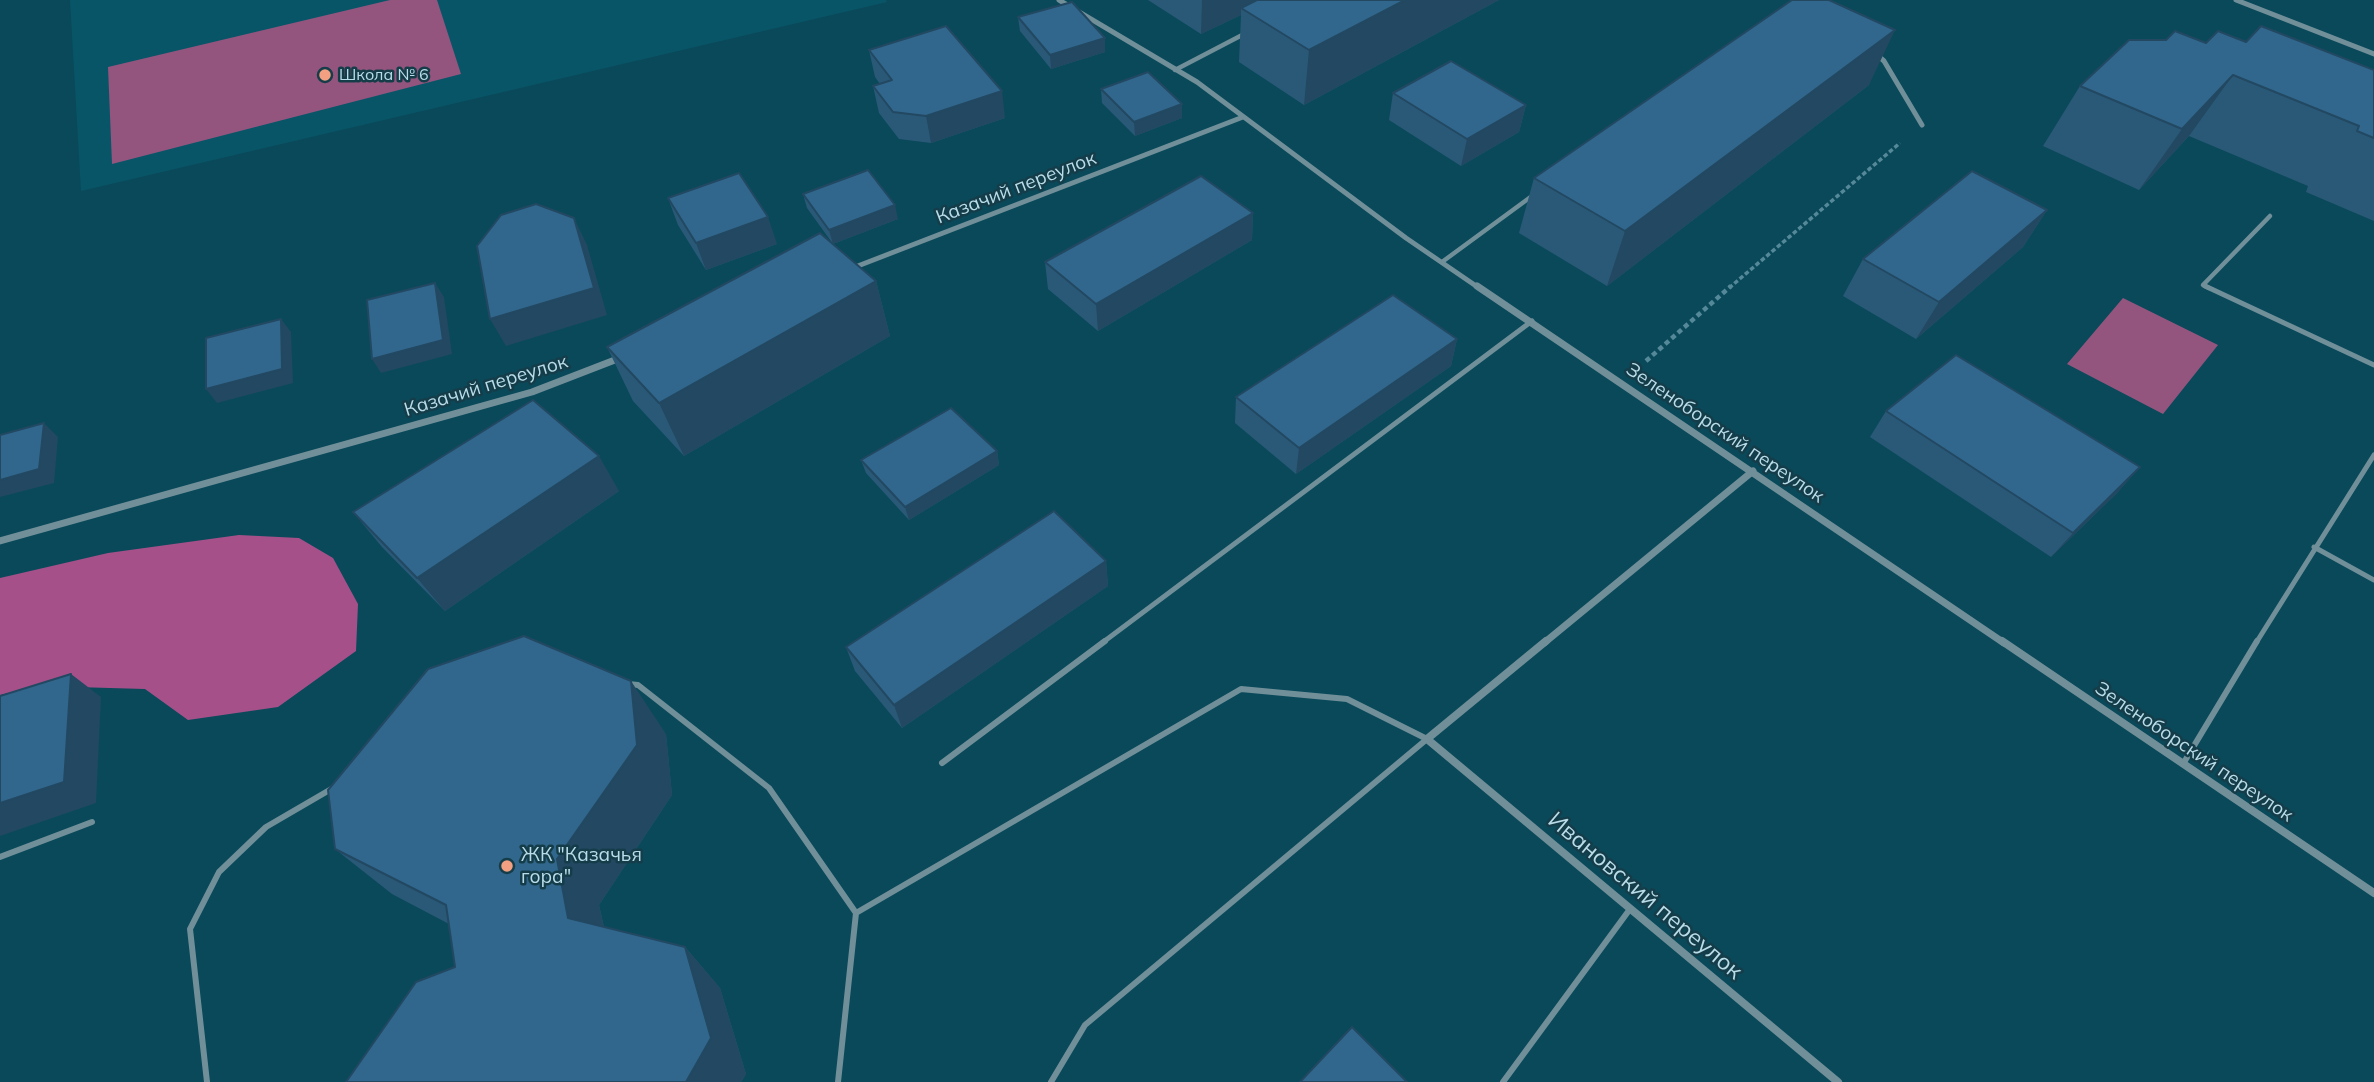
<!DOCTYPE html>
<meta charset="utf-8">
<style>
body{margin:0}
canvas{display:block;background:#09495a}
</style>
<canvas width="2374" height="1082"></canvas>
<script>
const ctx = document.querySelector('canvas').getContext('2d');
ctx.lineJoin = 'round';
function paint(path, color) { ctx.fillStyle = color; ctx.fill(path, 'evenodd'); }
const shape = rows => new Path2D(rows.map(r => 'M' + r).join(''));
function stroke(path, color, width, dash) { ctx.strokeStyle = color; ctx.lineWidth = width; ctx.lineCap = dash ? 'butt' : 'round'; ctx.setLineDash(dash || []); ctx.stroke(path); }
function drawText(font, color, halo, rows, align = 'center') {
  ctx.font = font + ' Mulish,sans-serif'; ctx.lineWidth = 5; ctx.setLineDash([]); ctx.textBaseline = 'middle'; ctx.strokeStyle = halo; ctx.fillStyle = color; for (const [text, x, y, turn = 0] of rows) {
    ctx.save(); ctx.translate(x, y); ctx.rotate((+turn || 0) * Math.PI / 180); ctx.textAlign = isNaN(turn) ? turn : align; if (halo) ctx.strokeText(text, 0, 0); ctx.fillText(text, 0, 0); ctx.restore();
  }
}
paint(shape([
 [70,0,886,0,887,2,81,191]
]), '#085568');
paint(shape([
 [390,0,437,0,461,74,112,164,108,67],
 [2123,298,2218,345,2163,414,2067,364]
]), '#93557e');
paint(shape([
 [239,535,299,538,333,558,358,604,356,651,278,707,188,720,145,689,40,686,0,695,0,578,108,553]
]), '#a55089');
stroke(shape([
 [1729,288,1900,143]
]), '#558898', 3.5, [4.5, 2.5]);
stroke(shape([
 [1646,361,1731,286]
]), '#558898', 4.5, [5, 3.5]);
stroke(shape([
 [1175,70,1246,33],
 [1442,262,1532,196],
 [2209,288,2203,285,2270,216]
]), '#718f99', 4.5);
stroke(shape([
 [2205,286,2374,365],
 [2314,547,2374,580],
 [1102,643,1532,321],
 [2256,643,2374,455]
]), '#718f99', 5);
stroke(shape([
 [628,684,638,685,769,788,856,913,1241,689,1347,699,1427,739,1085,1025,1051,1082],
 [942,763,1105,641],
 [2183,764,2257,641],
 [0,857,92,822],
 [207,1082,190,929,219,872,266,827,333,788],
 [838,1082,856,913],
 [1503,1082,1630,909]
]), '#718f99', 6);
stroke(shape([
 [1059,0,1197,82,1406,238,1479,288],
 [2236,0,2374,54],
 [1876,54,1884,61,1922,125],
 [850,269,1243,117]
]), '#718f99', 5);
stroke(shape([
 [1477,286,2004,643],
 [0,541,532,392,620,358],
 [1544,643,1753,471]
]), '#718f99', 7);
stroke(shape([
 [1546,641,1427,739,1838,1082],
 [2002,641,2374,893]
]), '#718f99', 8);
paint(shape([
 [1148,0,1254,0,1254,1,1257,0,1499,0,1304,105,1239,62,1241,15,1201,34],
 [1018,17,1105,52,1051,69,1020,31],
 [2246,42,2374,70,2374,221,2306,192,2308,186,2189,136,2139,190,2043,146,2080,86,2206,43],
 [869,50,1005,118,931,143,899,139,879,113,873,86,880,84,875,77],
 [1869,85,1607,286,1519,233,1534,178],
 [1101,89,1182,104,1182,118,1135,136,1102,103],
 [1393,93,1526,105,1519,132,1461,166,1389,120],
 [803,194,898,219,833,244,876,281,890,336,684,456,633,401,607,347,833,244,807,208],
 [668,198,777,244,706,270,678,225],
 [2047,210,2023,247,1916,339,1843,296,1863,259],
 [1253,213,1252,240,1098,331,1048,289,1045,262],
 [1457,339,1451,366,1296,474,1235,423,1236,397],
 [1886,411,2140,467,2117,493,2051,557,1870,437],
 [997,451,999,465,909,520,866,473,861,460],
 [619,491,445,611,382,547,353,512],
 [1106,561,1108,586,902,728,855,671,846,647],
 [666,734,672,795,599,905,604,927,685,947,720,988,746,1074,741,1082,346,1082,455,967,449,924,392,894,335,849]
]), '#2a5978');
paint(shape([
 [1202,0,1254,0,1254,8,1241,8,1241,15,1201,34],
 [1405,0,1499,0,1304,105,1309,50],
 [1895,30,1869,85,1607,286,1625,231],
 [1105,38,1105,52,1051,69,1050,55],
 [2233,75,2189,136,2139,190,2182,129],
 [1002,91,1005,118,931,143,926,116],
 [1182,104,1182,118,1135,136,1134,122],
 [1526,105,1519,132,1461,166,1467,139],
 [895,205,898,219,833,244,829,230],
 [2047,210,2023,247,1916,339,1939,302],
 [1253,213,1252,240,1098,331,1096,304],
 [768,217,777,244,706,270,696,243],
 [574,218,587,245,607,315,506,346,490,319],
 [876,281,890,336,684,456,659,403],
 [435,283,444,297,452,354,381,373,372,359],
 [281,319,291,332,293,383,217,403,206,389],
 [1457,339,1451,366,1296,474,1299,448],
 [44,423,58,437,54,483,0,497,0,480],
 [997,451,999,465,909,520,905,507],
 [599,456,619,491,445,611,417,578],
 [2140,467,2117,493,2051,557,2073,533],
 [1106,561,1108,586,902,728,894,705],
 [71,674,101,697,96,803,0,836,0,803],
 [631,681,666,734,672,795,599,905,611,960,568,918,557,859],
 [685,947,720,988,746,1074,741,1082,686,1082]
]), '#224862');
const building = shape([
 [1257,0,1405,0,1309,50,1241,8,1257,0],
 [1792,0,1829,0,1895,30,1625,231,1534,178,1792,0],
 [1072,2,1105,38,1050,55,1018,17,1072,2],
 [946,26,1002,91,926,116,893,112,873,86,892,80,869,50,946,26],
 [2261,26,2374,70,2374,138,2357,131,2359,126,2233,75,2182,129,2080,86,2129,40,2166,40,2175,31,2206,43,2218,31,2246,42,2261,26],
 [1451,61,1526,105,1467,139,1393,93,1451,61],
 [1148,72,1182,104,1134,122,1101,89,1148,72],
 [868,170,895,205,829,230,803,194,868,170],
 [1972,171,2047,210,1939,302,1863,259,1972,171],
 [739,173,768,217,696,243,668,198,739,173],
 [1201,176,1253,213,1096,304,1045,262,1201,176],
 [536,204,574,218,594,288,490,319,477,246,501,215,536,204],
 [820,233,876,281,659,403,607,347,820,233],
 [435,283,443,340,372,359,367,300,435,283],
 [1393,295,1457,339,1299,448,1236,397,1393,295],
 [281,319,282,369,206,389,206,338,281,319],
 [1956,355,2140,467,2073,533,1886,411,1956,355],
 [533,400,599,456,417,578,353,512,533,400],
 [951,408,997,451,905,507,861,460,951,408],
 [44,423,39,469,0,480,0,435,44,423],
 [1054,511,1106,561,894,705,846,647,1054,511],
 [524,636,631,681,637,745,557,859,568,918,685,947,711,1038,686,1082,346,1082,416,982,455,967,446,905,335,849,328,790,428,669,524,636],
 [71,674,64,782,0,803,0,696,71,674],
 [1352,1027,1407,1082,1300,1082,1352,1027]
]);
paint(building, '#31678c');
stroke(building, '#224862', 2);
for (const [x, y, r, color] of [
 [325,75,7,"#f2a081"],
 [507,866,7,"#f2a081"]
]) { const dot = new Path2D(); dot.arc(x, y, r, 0, 2 * Math.PI); ctx.fillStyle = color; ctx.fill(dot); stroke(dot, '#153d49', 2.5); }
drawText('16px', '#b9dce9', '#153d49', [
 ["Школа № 6",339,75]
], 'left');
drawText('19px', '#b9dce9', '#153d49', [
 ["Казачий переулок",1016,188,-21],
 ["Казачий переулок",486,386,-17],
 ["Зеленоборский переулок",1725,433,34],
 ["Зеленоборский переулок",2194,752,34]
]);
drawText('19px', '#b9dce9', '#153d49', [
 ["ЖК \"Казачья",521,855],
 ["гора\"",521,877]
], 'left');
drawText('23px', '#b9dce9', '#153d49', [
 ["Ивановский переулок",1645,896,40]
]);
</script>
